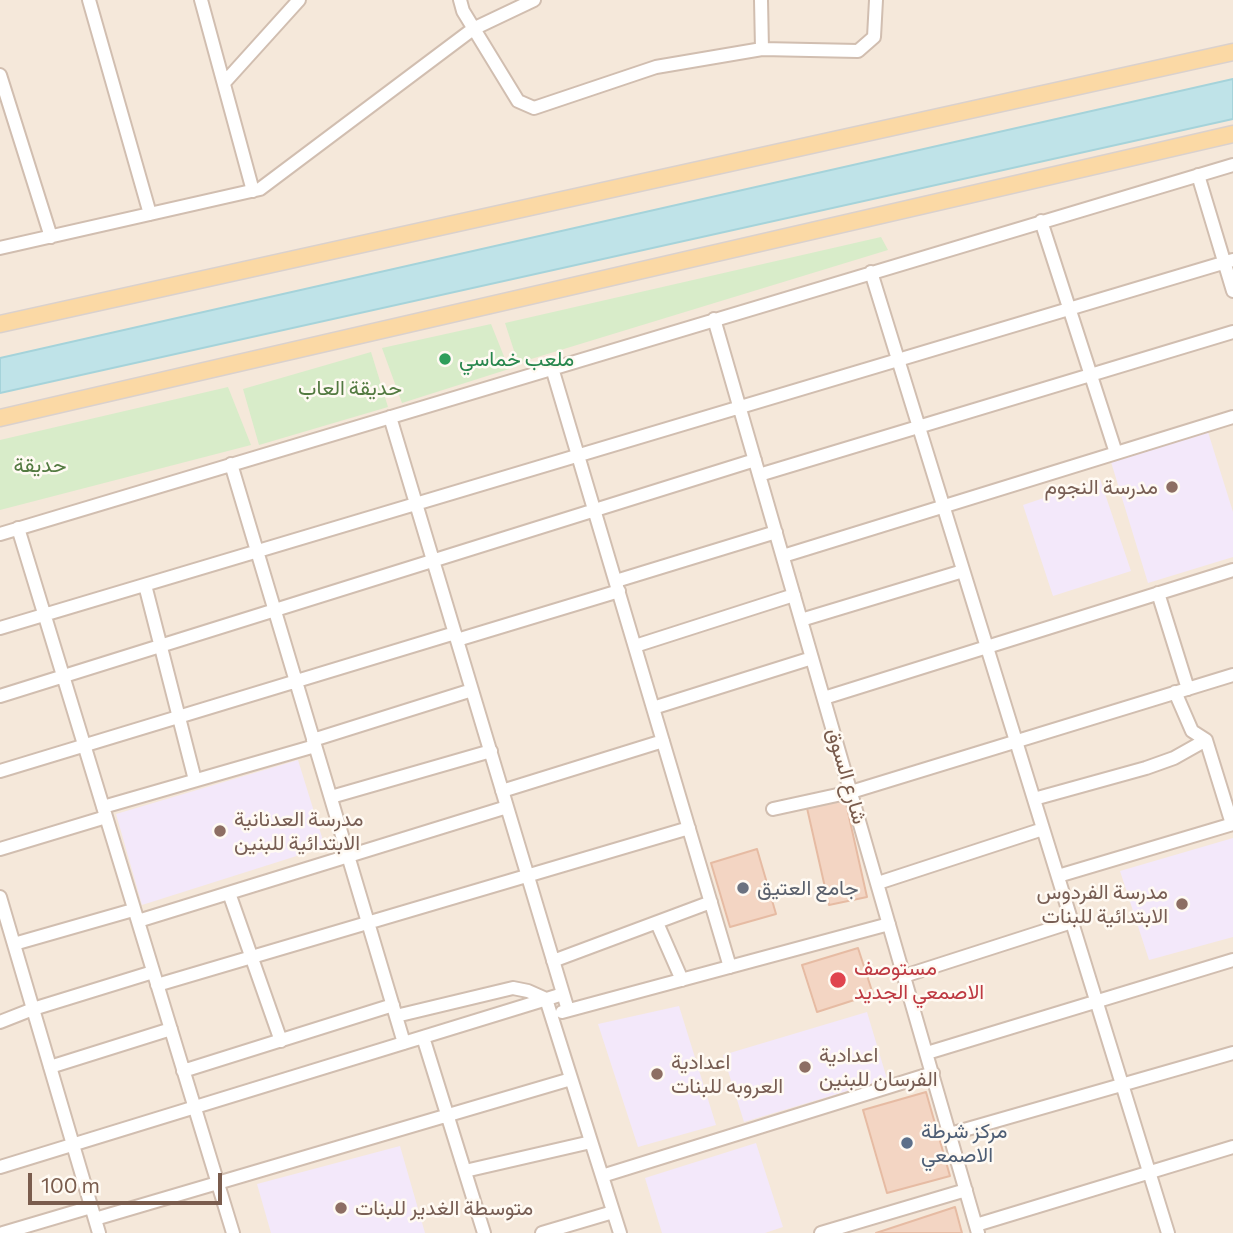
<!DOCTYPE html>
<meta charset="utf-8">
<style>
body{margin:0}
#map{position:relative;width:1233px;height:1233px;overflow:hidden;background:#fdf6ec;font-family:Commissioner,sans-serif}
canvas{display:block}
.scale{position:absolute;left:28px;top:1173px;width:194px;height:32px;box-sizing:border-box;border:4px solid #7a5c4d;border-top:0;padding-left:9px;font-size:21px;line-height:24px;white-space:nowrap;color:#7a5c4d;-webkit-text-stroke:5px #fffaf3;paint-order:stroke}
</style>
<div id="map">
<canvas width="1233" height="1233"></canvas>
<div class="scale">100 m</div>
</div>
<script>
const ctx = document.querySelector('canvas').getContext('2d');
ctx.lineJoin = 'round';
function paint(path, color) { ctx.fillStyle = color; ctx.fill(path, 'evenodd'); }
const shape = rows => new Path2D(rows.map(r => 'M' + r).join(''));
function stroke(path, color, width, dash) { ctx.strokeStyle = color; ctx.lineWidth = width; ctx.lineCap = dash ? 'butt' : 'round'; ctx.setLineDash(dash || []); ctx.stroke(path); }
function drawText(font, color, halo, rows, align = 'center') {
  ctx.font = font + ' Commissioner,Vazirmatn,sans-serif'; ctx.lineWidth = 5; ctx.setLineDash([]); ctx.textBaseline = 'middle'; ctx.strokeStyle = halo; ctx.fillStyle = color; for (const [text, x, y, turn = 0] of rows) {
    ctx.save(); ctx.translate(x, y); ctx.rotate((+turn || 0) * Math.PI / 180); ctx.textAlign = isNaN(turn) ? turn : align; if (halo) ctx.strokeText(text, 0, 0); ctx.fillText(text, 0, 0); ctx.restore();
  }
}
paint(shape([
 [0,0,1233,0,1233,1233,0,1233]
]), '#f5e8da');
paint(shape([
 [1208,432,1233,512,1233,557,1148,583,1111,462],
 [1100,479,1131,571,1053,596,1023,505],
 [298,760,325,847,142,905,116,814],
 [1233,838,1233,937,1149,960,1120,871],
 [679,1006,716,1125,638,1147,598,1024],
 [867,1012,887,1079,744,1122,723,1055],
 [756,1143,783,1227,765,1233,662,1233,645,1178],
 [400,1146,425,1233,271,1233,257,1184]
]), '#f3e8fa');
paint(shape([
 [881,237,888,250,518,363,505,323],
 [491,324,509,369,402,403,382,348],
 [371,352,388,407,259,445,243,389],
 [228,387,251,445,0,510,0,440]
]), '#d8ecc9');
const water = shape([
 [1233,79,1233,119,0,393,0,358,1233,79]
]);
paint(water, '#bfe3e8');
stroke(water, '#a5d3da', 2);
const building = shape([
 [845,799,867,897,829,905,807,808,845,799],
 [757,849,776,914,730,927,711,863,757,849],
 [858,948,873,994,817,1012,802,965,858,948],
 [926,1092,950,1176,887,1193,863,1110,926,1092],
 [955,1207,962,1233,876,1233,955,1207]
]);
paint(building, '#f3d5c3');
stroke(building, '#e6bba3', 2);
const minor = shape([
 [89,0,150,214],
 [201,0,253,191],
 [460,0,463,11,518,101,534,108,656,67,762,49,858,51,874,37,876,0],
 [761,0,762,49],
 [0,75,51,237],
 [224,83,299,0],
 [1198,175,1233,291],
 [1041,221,1116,453],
 [0,248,260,189,473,29,534,0],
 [871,272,1168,1233],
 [714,319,978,1233],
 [552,368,730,967],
 [390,417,568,1010],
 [231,464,404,1043],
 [759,475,1233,332],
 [18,528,233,1233],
 [0,534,1233,165],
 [783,556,1233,417],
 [616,581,776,532],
 [145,585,195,780],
 [1158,593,1188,689],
 [801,620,963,571],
 [0,628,1233,260],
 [457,640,619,591],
 [635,646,794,595],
 [1175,692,1192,731,1206,740,1232,824],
 [0,696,755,460],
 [824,698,1233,570],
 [653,708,812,658],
 [313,740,472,690],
 [0,771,455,633],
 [502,791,663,741],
 [331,797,491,751],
 [1034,799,1146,768,1174,758,1206,740],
 [103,807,315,746],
 [773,809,851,792,1233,675],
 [0,849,106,817],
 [1058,876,1233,824],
 [878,883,1043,829],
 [229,893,281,1041],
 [0,897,99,1233],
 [138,921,507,807],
 [657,923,682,980],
 [14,944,133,910],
 [553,961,711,902],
 [904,976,1072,922],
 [157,985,689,828],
 [562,1012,889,924],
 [396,1016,513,988,528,991,546,999,620,1233],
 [0,1022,33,1009,153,972],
 [423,1037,484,1233],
 [927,1053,1233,960],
 [50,1067,171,1029],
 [183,1071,393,1005],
 [950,1134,1233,1053],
 [0,1167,563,994],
 [465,1171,591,1142],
 [602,1176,933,1073],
 [95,1219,571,1079],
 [976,1225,1233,1147],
 [3,1233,91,1207],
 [542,1233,613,1212],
 [821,1233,966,1190]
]);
const major = shape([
 [0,324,1233,52],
 [0,418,1233,134]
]);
stroke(minor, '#d1beb0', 16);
stroke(major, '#dad1cd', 19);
stroke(minor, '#fff', 12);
stroke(major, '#fbd9a5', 16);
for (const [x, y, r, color] of [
 [445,359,7,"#2e9e5b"],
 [1172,487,7,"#8d6e63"],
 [220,831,7,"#8d6e63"],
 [743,888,7,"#6b7280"],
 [1182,904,7,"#8d6e63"],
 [838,980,9,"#e0444e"],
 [805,1067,7,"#8d6e63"],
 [657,1074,7,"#8d6e63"],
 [907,1143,7,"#5c6f8a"],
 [341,1208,7,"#8d6e63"]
]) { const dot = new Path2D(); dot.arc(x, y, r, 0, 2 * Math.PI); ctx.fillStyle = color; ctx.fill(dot); stroke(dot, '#fffaf3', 2.5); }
drawText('21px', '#27864d', '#fffaf3', [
 ["ملعب خماسي",459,359]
], 'left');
drawText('21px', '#537a41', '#fffaf3', [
 ["حديقة العاب",350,388],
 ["حديقة",40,465]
]);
drawText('21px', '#785e54', '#fffaf3', [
 ["مدرسة النجوم",1158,487,"right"],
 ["مدرسة العدنانية",234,819],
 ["الابتدائية للبنين",234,843],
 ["مدرسة الفردوس",1168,892,"right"],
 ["الابتدائية للبنات",1168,916,"right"],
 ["اعدادية",819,1055],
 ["الفرسان للبنين",819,1079],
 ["اعدادية",671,1062],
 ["العروبه للبنات",671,1086],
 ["متوسطة الغدير للبنات",355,1208]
], 'left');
drawText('21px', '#7a5c4d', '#fffaf3', [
 ["شارع السوق",847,776,74]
]);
drawText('21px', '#5b616d', '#fffaf3', [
 ["جامع العتيق",757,888]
], 'left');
drawText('21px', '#be3a42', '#fffaf3', [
 ["مستوصف",854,968],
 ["الاصمعي الجديد",854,992]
], 'left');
drawText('21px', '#4e5e75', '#fffaf3', [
 ["مركز شرطة",921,1131],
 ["الاصمعي",921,1155]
], 'left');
</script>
